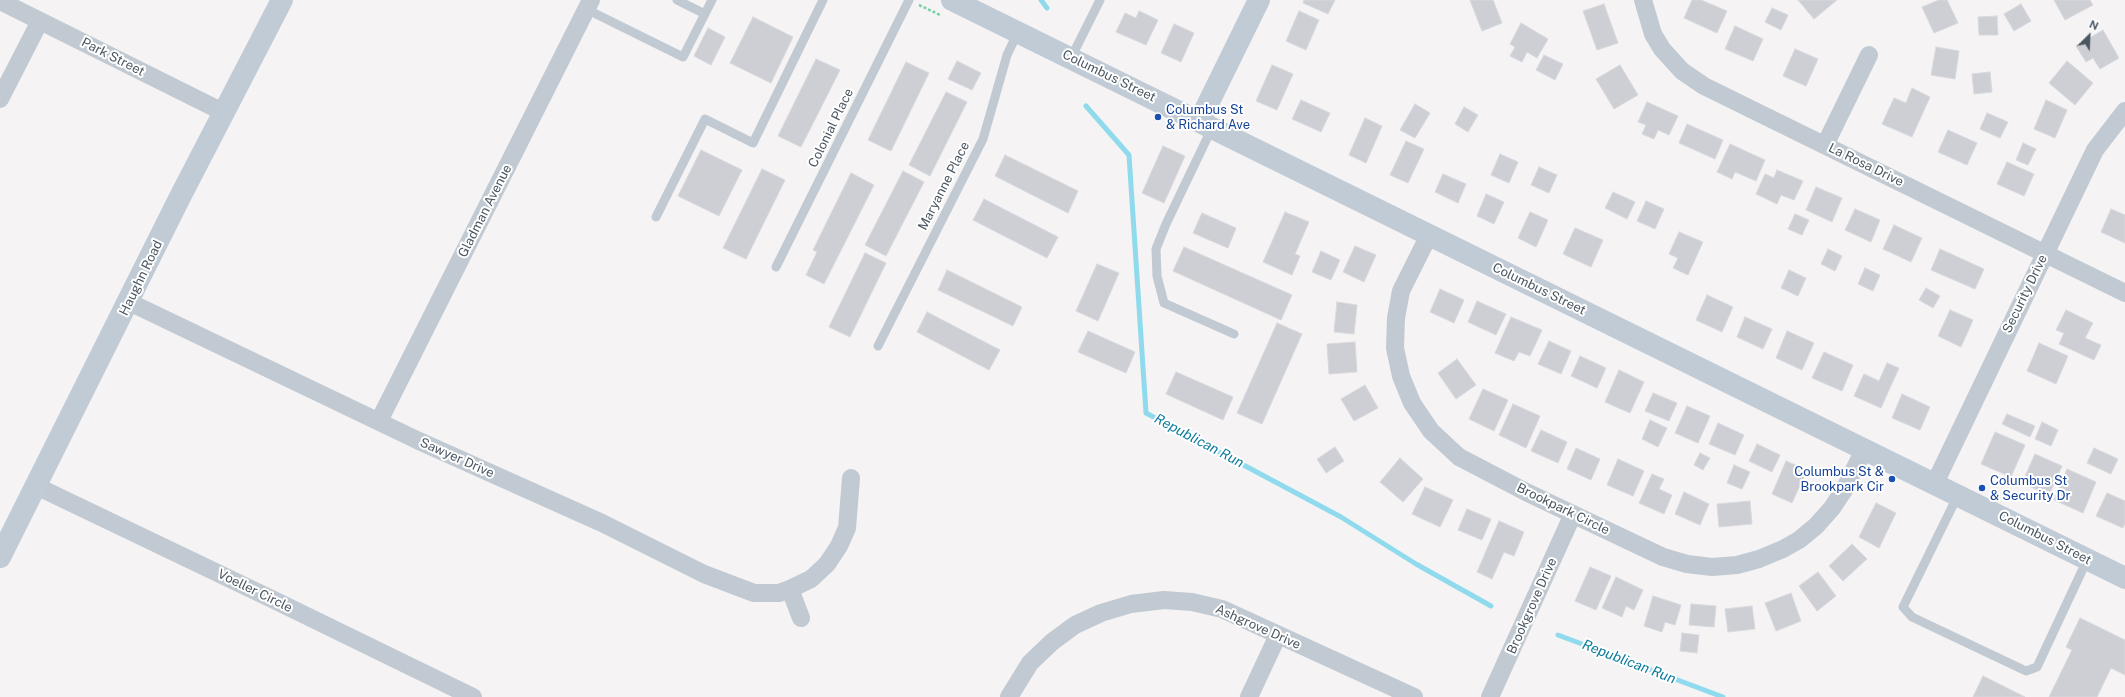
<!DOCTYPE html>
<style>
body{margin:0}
#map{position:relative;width:2125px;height:697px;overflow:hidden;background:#f5f3f3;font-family:"Public Sans",sans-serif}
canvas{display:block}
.north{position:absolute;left:2069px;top:16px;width:40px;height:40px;-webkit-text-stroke:3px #fff;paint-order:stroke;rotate:24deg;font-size:11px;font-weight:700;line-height:16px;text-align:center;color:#4a5661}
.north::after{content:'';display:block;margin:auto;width:14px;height:18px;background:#4a5661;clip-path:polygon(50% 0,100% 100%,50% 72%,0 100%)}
</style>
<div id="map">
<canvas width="2125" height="697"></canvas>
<div class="north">N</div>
</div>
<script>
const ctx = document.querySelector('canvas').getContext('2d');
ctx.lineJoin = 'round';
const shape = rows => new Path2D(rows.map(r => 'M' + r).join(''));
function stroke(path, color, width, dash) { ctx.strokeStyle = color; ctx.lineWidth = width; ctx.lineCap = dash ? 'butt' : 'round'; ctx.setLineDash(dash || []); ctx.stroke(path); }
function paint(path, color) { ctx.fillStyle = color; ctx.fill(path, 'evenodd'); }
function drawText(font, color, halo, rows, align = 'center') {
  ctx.font = font + ' "Public Sans",sans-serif'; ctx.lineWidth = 4; ctx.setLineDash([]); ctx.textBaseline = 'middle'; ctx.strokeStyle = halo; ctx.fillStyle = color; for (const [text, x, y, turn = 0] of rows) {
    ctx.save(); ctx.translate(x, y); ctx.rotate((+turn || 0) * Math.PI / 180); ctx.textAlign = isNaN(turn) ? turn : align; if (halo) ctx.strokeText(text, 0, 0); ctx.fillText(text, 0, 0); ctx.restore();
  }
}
stroke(shape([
 [1041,0,1047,8],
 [1086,106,1129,155,1146,413,1341,517,1416,564,1491,606],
 [1558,635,1723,697]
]), '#90daee', 5);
const building = shape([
 [1304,0,1335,0,1328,14,1303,3,1304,0],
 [1470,0,1493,0,1502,23,1482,31,1470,0],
 [1692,0,1701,0,1727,11,1717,33,1684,18,1692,0],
 [1798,0,1837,0,1814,19,1798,0],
 [1939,0,1947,0,1958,23,1934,33,1922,7,1939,0],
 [2054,0,2090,0,2093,5,2065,20,2054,0],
 [1604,4,1618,43,1597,50,1583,11,1604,4],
 [2021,4,2031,21,2014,31,2004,14,2021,4],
 [1772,8,1788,15,1781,30,1765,22,1772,8],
 [1139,11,1158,20,1146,45,1116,32,1125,13,1136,18,1139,11],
 [1299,11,1319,20,1306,50,1286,41,1299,11],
 [1997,16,1998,35,1979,35,1978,17,1997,16],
 [753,17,793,37,771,83,730,63,753,17],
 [1521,23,1548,39,1537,58,1527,52,1522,62,1510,56,1515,47,1510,44,1521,23],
 [1174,24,1194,33,1181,62,1161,53,1174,24],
 [1735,26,1763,39,1753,61,1725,49,1735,26],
 [708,28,725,37,711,65,694,56,708,28],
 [2103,30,2119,58,2100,69,2093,58,2086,62,2076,46,2103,30],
 [1936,47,1959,51,1955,79,1931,75,1936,47],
 [1795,49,1818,59,1806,86,1783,76,1795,49],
 [1544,55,1563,64,1555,80,1536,70,1544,55],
 [816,59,840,70,801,147,778,136,816,59],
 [957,61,981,73,972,90,948,79,957,61],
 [2067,61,2093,83,2075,105,2049,83,2067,61],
 [906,62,929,73,891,151,868,140,906,62],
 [1272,65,1293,74,1277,110,1256,101,1272,65],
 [1620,65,1638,95,1614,109,1596,79,1620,65],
 [1990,72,1992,92,1974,94,1972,74,1990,72],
 [1912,88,1930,97,1912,137,1882,124,1894,98,1906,103,1912,88],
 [946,92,967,102,930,176,909,165,946,92],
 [1301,100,1330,113,1321,132,1292,119,1301,100],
 [2046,100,2067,110,2055,138,2034,129,2046,100],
 [1647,102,1678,116,1669,135,1658,130,1654,139,1642,134,1646,125,1638,122,1647,102],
 [1415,104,1430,113,1415,138,1400,130,1415,104],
 [1464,107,1478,115,1468,132,1455,124,1464,107],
 [1987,113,2008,122,2000,138,1980,129,1987,113],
 [1365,118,1382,126,1366,163,1349,155,1365,118],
 [1687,124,1723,140,1715,159,1679,143,1687,124],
 [1948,130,1977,143,1967,165,1938,152,1948,130],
 [1406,141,1424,149,1408,183,1390,175,1406,141],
 [2023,143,2036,149,2028,165,2016,160,2023,143],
 [1730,144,1765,160,1756,181,1735,172,1732,179,1717,172,1730,144],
 [1163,146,1185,156,1164,203,1142,193,1163,146],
 [701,150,742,170,719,216,678,196,701,150],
 [1500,154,1518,162,1509,183,1491,175,1500,154],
 [1005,155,1078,191,1068,213,995,176,1005,155],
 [2007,162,2034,174,2024,196,1997,184,2007,162],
 [1539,167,1557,175,1549,193,1531,185,1539,167],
 [762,169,785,180,746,259,723,248,762,169],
 [1777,170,1803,181,1794,200,1781,195,1777,204,1756,194,1765,174,1774,178,1777,170],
 [903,171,924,182,886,256,865,245,903,171],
 [851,173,874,185,824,284,806,275,817,252,813,250,851,173],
 [1443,174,1466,184,1458,203,1435,192,1443,174],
 [1816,187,1842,198,1832,222,1806,210,1816,187],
 [1613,192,1635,202,1627,219,1605,208,1613,192],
 [1486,194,1504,202,1494,224,1477,216,1486,194],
 [984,199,1058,237,1047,258,973,220,984,199],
 [1646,201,1664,209,1655,229,1637,221,1646,201],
 [1855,209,1880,220,1871,242,1845,230,1855,209],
 [2111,209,2125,215,2125,243,2101,232,2111,209],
 [1285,212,1309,222,1295,254,1300,256,1292,275,1263,262,1285,212],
 [1530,212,1548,220,1536,247,1518,238,1530,212],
 [1202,213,1236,228,1228,248,1193,233,1202,213],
 [1795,214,1809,220,1802,235,1788,229,1795,214],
 [1894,225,1922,238,1911,262,1883,249,1894,225],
 [1575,228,1603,240,1591,267,1563,254,1575,228],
 [1679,232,1703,242,1688,275,1673,268,1678,258,1669,254,1679,232],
 [1355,246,1376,255,1364,282,1343,272,1355,246],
 [1184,247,1292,295,1281,320,1173,271,1184,247],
 [1828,249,1842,256,1835,271,1821,264,1828,249],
 [1940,249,1984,269,1975,289,1931,270,1940,249],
 [1321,251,1340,260,1331,280,1312,272,1321,251],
 [865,253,886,263,850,337,829,327,865,253],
 [1097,264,1119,273,1098,321,1076,311,1097,264],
 [1865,268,1880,275,1873,291,1858,284,1865,268],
 [947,270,1022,307,1013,326,938,290,947,270],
 [1789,270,1806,278,1798,296,1781,288,1789,270],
 [1926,288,1940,296,1933,308,1919,300,1926,288],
 [1440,289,1464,300,1454,323,1430,312,1440,289],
 [1707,295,1733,307,1722,332,1696,320,1707,295],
 [1477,301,1506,314,1496,335,1468,322,1477,301],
 [1337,302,1357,305,1354,334,1334,332,1337,302],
 [1950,310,1973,320,1961,347,1938,336,1950,310],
 [2066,310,2093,323,2085,338,2101,345,2094,360,2059,344,2064,333,2056,330,2066,310],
 [927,312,1000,350,989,370,917,332,927,312],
 [1511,317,1542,330,1530,356,1519,352,1514,361,1495,353,1511,317],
 [1745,317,1772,329,1763,349,1737,337,1745,317],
 [1277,323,1302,334,1262,424,1237,413,1277,323],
 [1088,331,1135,352,1126,373,1078,352,1088,331],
 [1787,331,1814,343,1802,370,1776,358,1787,331],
 [1549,341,1571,351,1561,374,1538,364,1549,341],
 [1355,342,1357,372,1329,374,1327,344,1355,342],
 [2039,343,2068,356,2056,384,2027,371,2039,343],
 [1824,352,1853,365,1842,391,1812,378,1824,352],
 [1580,356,1606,368,1597,388,1571,376,1580,356],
 [1457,359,1476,385,1456,399,1438,373,1457,359],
 [1887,363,1899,368,1881,408,1854,396,1864,374,1879,381,1887,363],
 [1619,370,1644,382,1630,413,1605,402,1619,370],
 [1176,372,1233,397,1223,420,1166,394,1176,372],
 [1365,385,1378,408,1354,421,1341,399,1365,385],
 [1483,389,1508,400,1494,431,1469,419,1483,389],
 [1653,393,1677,403,1669,421,1645,411,1653,393],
 [1902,394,1930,407,1920,430,1892,418,1902,394],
 [1513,404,1540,416,1526,448,1499,435,1513,404],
 [1687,406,1710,416,1698,443,1675,433,1687,406],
 [2007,414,2035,426,2030,437,2002,424,2007,414],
 [1650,420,1667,428,1658,447,1642,439,1650,420],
 [2042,422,2058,430,2051,446,2035,439,2042,422],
 [1718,423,1744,435,1735,455,1709,444,1718,423],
 [1541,430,1567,442,1558,463,1531,451,1541,430],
 [1995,432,2025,445,2011,477,1981,464,1995,432],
 [1757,444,1780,455,1772,472,1749,461,1757,444],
 [1335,447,1344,461,1326,473,1317,459,1335,447],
 [1576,448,1600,459,1591,480,1567,469,1576,448],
 [2094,448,2118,459,2111,474,2087,463,2094,448],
 [1700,453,1710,458,1703,470,1694,465,1700,453],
 [2035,454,2062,466,2049,495,2022,483,2035,454],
 [1400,458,1423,479,1403,502,1380,482,1400,458],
 [1618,459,1644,471,1633,496,1607,485,1618,459],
 [1786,461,1807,470,1792,503,1772,494,1786,461],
 [1734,465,1750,472,1742,489,1727,483,1734,465],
 [2067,469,2096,482,2083,513,2054,500,2067,469],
 [1652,474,1664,479,1659,489,1672,495,1664,514,1639,503,1652,474],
 [1425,487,1453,500,1440,527,1412,514,1425,487],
 [1684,492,1709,504,1700,525,1675,514,1684,492],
 [2107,493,2125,501,2125,523,2123,528,2096,516,2107,493],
 [1750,501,1752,524,1719,527,1717,504,1750,501],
 [1876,503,1896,513,1879,548,1859,537,1876,503],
 [1467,509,1491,519,1482,540,1458,530,1467,509],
 [1499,521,1524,532,1514,556,1504,552,1492,579,1477,572,1499,521],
 [1852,544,1867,559,1843,581,1829,566,1852,544],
 [1590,567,1611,576,1596,610,1575,601,1590,567],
 [1818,572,1836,596,1817,611,1799,586,1818,572],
 [1616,577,1643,590,1634,610,1626,606,1622,617,1602,608,1616,577],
 [1791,593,1801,621,1776,631,1765,603,1791,593],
 [1653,596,1681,605,1675,625,1665,622,1662,632,1644,626,1653,596],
 [1691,604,1716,606,1714,627,1689,625,1691,604],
 [1752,606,1755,629,1728,632,1725,609,1752,606],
 [2080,618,2125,640,2125,675,2111,668,2097,697,2049,697,2072,650,2066,647,2080,618],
 [1682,633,1699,635,1697,653,1680,651,1682,633],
 [1983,676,2025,697,1973,697,1983,676]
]);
paint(building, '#cdcfd5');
stroke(building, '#d7d9de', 1);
stroke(shape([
 [919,5,940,15]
]), '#7ad0a6', 2.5, [3, 2]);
stroke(shape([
 [677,0,705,14],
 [586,9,683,57,712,0],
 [1071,58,1100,0],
 [1212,128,1166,224,1156,249,1157,276,1164,303,1234,334],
 [656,217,705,119,753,143,823,0],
 [776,267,909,0],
 [878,346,983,139,1007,55,1018,32],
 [1958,495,1903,607,1912,617,2026,671,2037,667,2087,560]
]), '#c1cad2', 9);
stroke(shape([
 [1643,0,1653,34,1662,49,1682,71,1704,86,2125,293],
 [0,1,225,113],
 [0,99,40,21],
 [1825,145,1869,55],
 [1429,235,1401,291,1396,318,1395,348,1401,376,1412,403,1431,431,1459,457,1526,492,1663,557,1687,564,1712,567,1737,565,1759,559,1783,549,1799,540,1816,526,1832,508,1844,490,1864,450],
 [129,302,419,441,602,523,704,574,754,593,779,593,790,589,811,579,827,564,839,546,847,528,851,478],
 [379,421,591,0],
 [1935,483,2095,150,2125,111],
 [36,486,276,601,473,697],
 [790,589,801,618],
 [1009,697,1030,663,1052,642,1075,625,1101,613,1131,604,1164,600,1192,602,1222,609,1414,697],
 [1249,697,1278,635],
 [1490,697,1573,514]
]), '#c1cad2', 18);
stroke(shape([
 [952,0,2125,578],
 [1200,120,1259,0],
 [0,557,180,197,282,0]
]), '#c1cbd6', 22);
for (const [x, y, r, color] of [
 [1158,117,4,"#1a4fb4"],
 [1892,479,4,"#1a4fb4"],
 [1982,488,4,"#1a4fb4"]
]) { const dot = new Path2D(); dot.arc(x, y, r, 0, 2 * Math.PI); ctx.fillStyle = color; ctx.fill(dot); stroke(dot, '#fff', 1.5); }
drawText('13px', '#4a5661', '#fff', [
 ["Park Street",113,57,27],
 ["Columbus Street",1109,76,26],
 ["Colonial Place",831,128,-64],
 ["La Rosa Drive",1866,165,26],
 ["Maryanne Place",944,186,-63],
 ["Gladman Avenue",485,211,-63],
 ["Haughn Road",141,278,-64],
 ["Columbus Street",1539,289,26],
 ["Security Drive",2025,294,-64],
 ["Sawyer Drive",457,458,24],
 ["Brookpark Circle",1563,509,26],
 ["Columbus Street",2045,538,27],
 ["Voeller Circle",255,591,26],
 ["Brookgrove Drive",1532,606,-66],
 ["Ashgrove Drive",1258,627,24]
]);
drawText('13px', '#164399', '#fff', [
 ["Columbus St",1166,110],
 ["& Richard Ave",1166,125],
 ["Columbus St &",1884,472,"right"],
 ["Brookpark Cir",1884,487,"right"],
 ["Columbus St",1990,481],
 ["& Security Dr",1990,496]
], 'left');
drawText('italic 14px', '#0c7c9b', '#fff', [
 ["Republican Run",1199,441,28],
 ["Republican Run",1629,662,21]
]);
</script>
